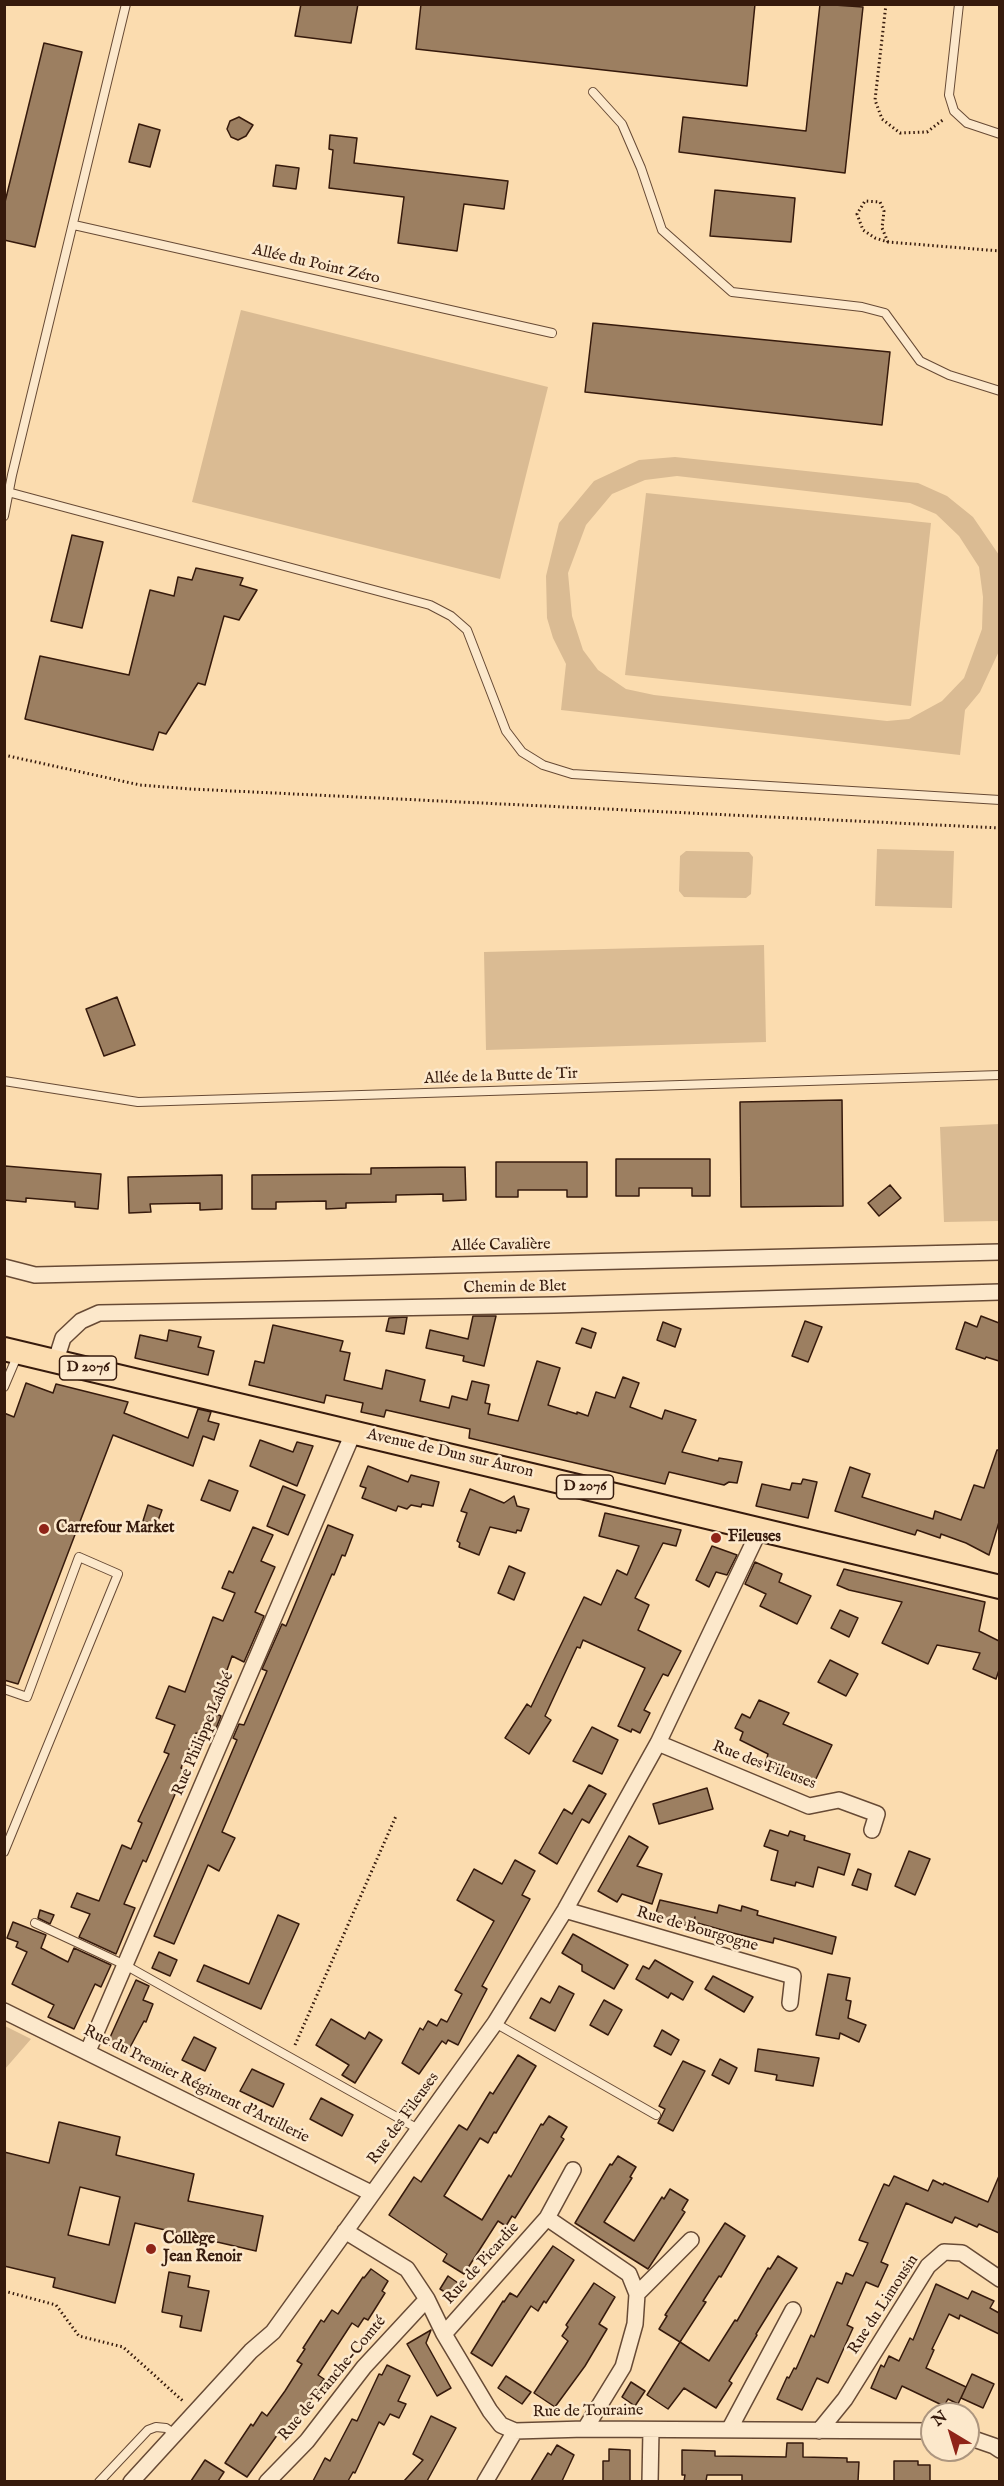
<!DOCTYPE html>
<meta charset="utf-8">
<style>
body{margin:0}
#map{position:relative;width:1004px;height:2486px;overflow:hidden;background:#fbdcaf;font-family:"IM FELL English",serif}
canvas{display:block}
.frame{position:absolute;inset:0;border:6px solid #361a0c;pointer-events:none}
.north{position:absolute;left:920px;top:2402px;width:60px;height:60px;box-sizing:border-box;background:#fce8cb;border:2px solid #ad967f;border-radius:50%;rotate:322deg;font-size:16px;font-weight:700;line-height:24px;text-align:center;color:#361a0c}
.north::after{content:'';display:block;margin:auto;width:21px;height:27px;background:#8f2418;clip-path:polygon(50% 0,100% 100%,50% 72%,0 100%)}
</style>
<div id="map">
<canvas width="1004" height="2486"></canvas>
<div class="frame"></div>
<div class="north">N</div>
</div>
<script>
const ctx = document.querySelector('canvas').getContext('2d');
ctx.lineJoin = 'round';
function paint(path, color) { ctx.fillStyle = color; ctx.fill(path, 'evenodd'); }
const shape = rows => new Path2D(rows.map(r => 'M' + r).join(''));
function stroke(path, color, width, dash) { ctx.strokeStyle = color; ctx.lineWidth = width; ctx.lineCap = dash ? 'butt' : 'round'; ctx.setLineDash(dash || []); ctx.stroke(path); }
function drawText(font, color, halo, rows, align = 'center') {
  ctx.font = font + ' "IM FELL English",serif'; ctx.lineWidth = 5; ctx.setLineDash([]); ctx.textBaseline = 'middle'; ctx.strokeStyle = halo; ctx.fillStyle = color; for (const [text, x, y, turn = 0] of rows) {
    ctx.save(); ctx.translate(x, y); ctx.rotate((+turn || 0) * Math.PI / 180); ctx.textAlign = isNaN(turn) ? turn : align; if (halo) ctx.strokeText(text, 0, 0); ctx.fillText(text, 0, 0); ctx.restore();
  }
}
paint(shape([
 [241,310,548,387,500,579,192,502],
 [675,457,918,483,947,496,973,517,999,555,1000,649,980,692,965,710,960,755,561,710,566,664,553,638,547,618,546,576,559,523,594,481,639,460],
 [677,476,910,503,936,514,959,536,979,567,983,597,982,629,964,678,942,701,909,719,887,721,654,695,626,689,598,670,583,650,572,616,568,573,586,525,612,494,645,480],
 [646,493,931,523,911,706,625,675],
 [877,849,954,851,952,908,875,906],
 [686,851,749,852,753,857,751,894,746,898,684,897,679,891,680,856],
 [764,945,766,1042,486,1050,484,952],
 [999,1124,999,1221,944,1222,940,1127],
 [5,2026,31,2039,5,2069]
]), '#dabb93');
const building = shape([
 [301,4,358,4,351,43,295,36,301,4],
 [421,4,755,4,747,86,416,49,421,4],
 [820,4,863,7,845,173,679,152,683,117,806,131,820,4],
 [44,43,82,52,35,247,4,240,4,206,44,43],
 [239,117,253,125,246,136,238,140,231,137,227,129,230,121,239,117],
 [139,124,160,130,150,167,129,162,139,124],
 [330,135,357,138,354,163,508,181,504,209,464,204,457,251,398,243,404,197,329,188,333,150,329,149,330,135],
 [276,165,299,168,296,189,273,186,276,165],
 [715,190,795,198,791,242,710,236,715,190],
 [593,323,890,352,882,425,585,392,593,323],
 [72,535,103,542,82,628,51,621,72,535],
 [196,568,243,578,240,585,257,590,239,620,224,616,205,685,198,683,166,734,159,732,153,750,25,719,40,656,129,675,150,590,174,596,178,577,192,580,196,568],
 [117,997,135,1045,104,1056,86,1009,117,997],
 [842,1100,843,1206,741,1207,740,1102,842,1100],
 [616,1159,710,1159,710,1196,692,1196,692,1188,639,1188,639,1196,616,1196,616,1159],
 [496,1162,587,1162,587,1197,567,1197,567,1190,518,1190,518,1197,496,1197,496,1162],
 [5,1166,101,1174,98,1209,75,1207,75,1202,26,1198,26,1202,4,1200,5,1166],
 [465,1167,466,1200,443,1201,443,1194,396,1195,396,1202,346,1203,346,1208,326,1209,326,1201,276,1202,276,1209,252,1209,252,1175,371,1174,371,1168,465,1167],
 [222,1175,222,1209,200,1210,200,1203,150,1204,151,1212,129,1213,128,1177,222,1175],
 [890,1185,901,1198,879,1216,868,1203,890,1185],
 [473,1316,496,1316,484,1366,463,1361,464,1356,426,1348,430,1330,468,1339,473,1316],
 [981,1316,999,1323,999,1361,986,1357,985,1359,956,1349,965,1322,977,1327,981,1316],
 [407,1317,404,1334,386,1331,389,1318,407,1317],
 [805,1321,822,1327,808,1362,792,1356,805,1321],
 [663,1322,681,1329,675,1347,657,1340,663,1322],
 [273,1325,343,1341,340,1351,350,1353,344,1380,382,1389,386,1370,425,1380,420,1401,449,1408,452,1396,467,1400,472,1381,489,1385,485,1403,490,1404,488,1414,518,1421,537,1361,560,1368,548,1405,577,1414,577,1412,588,1416,596,1392,615,1398,623,1377,639,1383,630,1407,662,1419,665,1410,696,1420,682,1452,718,1461,719,1458,742,1462,737,1483,729,1482,724,1485,669,1472,665,1484,469,1438,470,1429,386,1410,384,1417,361,1412,363,1403,326,1395,324,1403,249,1385,255,1361,264,1363,273,1325],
 [582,1328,596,1333,591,1348,576,1343,582,1328],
 [169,1330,201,1337,198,1347,214,1351,208,1375,135,1358,140,1335,167,1341,169,1330],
 [26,1383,53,1393,56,1384,128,1402,124,1413,188,1438,198,1409,211,1412,208,1421,219,1424,214,1440,203,1436,193,1466,113,1435,18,1684,4,1680,4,1413,14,1417,26,1383],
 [260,1440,293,1452,297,1442,313,1446,297,1486,250,1466,260,1440],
 [997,1450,999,1450,999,1522,989,1555,966,1543,941,1534,940,1538,917,1530,915,1535,835,1511,850,1467,870,1474,862,1497,933,1519,935,1511,961,1520,974,1485,984,1488,997,1450],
 [368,1466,408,1482,411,1475,439,1482,433,1506,422,1504,421,1507,411,1505,407,1509,398,1506,396,1511,362,1498,366,1488,360,1486,368,1466],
 [803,1479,817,1482,808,1518,756,1506,762,1484,790,1490,792,1483,801,1484,803,1479],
 [209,1480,238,1491,230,1511,201,1500,209,1480],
 [283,1486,305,1495,288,1535,267,1526,283,1486],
 [470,1489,504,1503,514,1496,517,1506,529,1509,521,1531,517,1530,516,1533,490,1527,479,1555,459,1547,460,1543,457,1541,467,1513,461,1511,470,1489],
 [148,1505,162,1510,156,1526,143,1521,148,1505],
 [605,1513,681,1530,676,1546,663,1543,635,1598,649,1605,638,1630,681,1651,668,1676,663,1674,644,1710,650,1713,640,1733,632,1729,631,1732,618,1726,645,1668,583,1640,580,1648,577,1647,545,1716,551,1720,529,1754,505,1738,527,1704,531,1707,584,1597,601,1605,617,1570,627,1575,639,1546,599,1536,605,1513],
 [328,1525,353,1535,345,1556,342,1555,334,1575,332,1574,222,1832,235,1838,219,1871,208,1865,174,1944,154,1936,237,1740,233,1738,239,1724,244,1725,267,1671,262,1669,282,1624,286,1626,328,1525],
 [253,1527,273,1535,261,1561,275,1567,255,1612,264,1616,244,1662,232,1656,212,1712,221,1716,215,1731,205,1727,201,1735,196,1733,181,1768,186,1770,179,1785,146,1862,143,1860,124,1904,135,1908,116,1954,79,1937,90,1914,71,1907,77,1893,99,1901,122,1845,131,1849,142,1823,138,1821,169,1754,164,1752,175,1725,156,1718,169,1686,185,1692,213,1617,223,1621,235,1593,222,1588,229,1571,233,1573,253,1527],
 [712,1546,737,1555,727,1575,716,1572,709,1587,696,1580,712,1546],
 [755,1562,782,1574,779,1582,811,1596,797,1624,760,1606,766,1594,745,1584,755,1562],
 [509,1566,525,1573,514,1600,498,1593,509,1566],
 [844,1569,985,1602,979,1631,999,1641,999,1670,996,1679,973,1669,980,1653,937,1645,928,1664,882,1643,902,1602,849,1590,837,1585,844,1569],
 [840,1610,858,1618,849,1637,831,1628,840,1610],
 [830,1660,858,1674,846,1696,818,1682,830,1660],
 [759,1700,789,1713,783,1724,832,1745,813,1785,765,1765,768,1754,740,1740,743,1732,735,1728,742,1714,750,1718,759,1700],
 [592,1727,618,1740,602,1774,573,1761,592,1727],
 [589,1785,606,1794,589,1823,582,1819,557,1864,539,1853,564,1809,572,1814,589,1785],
 [707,1788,713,1809,659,1824,653,1804,707,1788],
 [770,1830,788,1836,790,1831,805,1836,804,1840,850,1854,844,1875,818,1867,813,1887,796,1882,795,1886,771,1880,778,1851,764,1846,770,1830],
 [629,1836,648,1847,637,1866,662,1874,652,1904,622,1894,617,1902,598,1891,629,1836],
 [909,1851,930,1859,915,1895,895,1886,909,1851],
 [515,1860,535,1871,522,1895,530,1899,482,1986,487,1989,458,2045,448,2040,446,2044,442,2041,419,2074,402,2063,420,2028,423,2030,428,2021,437,2026,441,2019,447,2022,462,1994,455,1990,494,1921,457,1900,474,1869,502,1884,515,1860],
 [858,1869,871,1874,867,1890,852,1885,858,1869],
 [660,1900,717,1913,719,1905,741,1911,742,1906,758,1911,757,1915,836,1937,832,1954,774,1938,773,1943,733,1933,694,1922,695,1917,692,1927,655,1916,660,1900],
 [40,1910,54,1915,50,1924,38,1918,40,1910],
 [278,1915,299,1924,261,2009,197,1981,204,1965,249,1984,278,1915],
 [13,1922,46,1935,41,1948,68,1962,74,1948,111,1965,101,1987,95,1984,74,2029,48,2017,54,2005,12,1984,27,1952,16,1947,18,1942,7,1938,13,1922],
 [573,1934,628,1965,614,1989,582,1971,582,1965,562,1953,573,1934],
 [159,1952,177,1960,170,1976,152,1968,159,1952],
 [655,1960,693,1982,683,2000,671,1993,668,1998,636,1979,643,1966,649,1969,655,1960],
 [828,1974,850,1978,846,2000,851,2001,848,2018,866,2025,859,2042,840,2033,839,2039,816,2035,828,1974],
 [713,1976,753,1997,744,2012,705,1989,713,1976],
 [136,1980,149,1986,143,2000,153,2004,146,2022,144,2021,127,2053,107,2044,136,1980],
 [559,1986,574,1994,555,2031,530,2018,541,1998,550,2003,559,1986],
 [604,2000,622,2010,608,2035,590,2025,604,2000],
 [331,2019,365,2039,369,2032,382,2040,355,2083,342,2075,349,2065,316,2045,331,2019],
 [662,2030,679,2040,671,2055,654,2046,662,2030],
 [194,2037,216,2048,205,2071,182,2060,194,2037],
 [758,2049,819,2058,813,2086,776,2080,777,2075,755,2071,758,2049],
 [518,2055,536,2066,496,2133,494,2132,488,2143,480,2138,444,2196,482,2220,509,2175,511,2177,541,2124,543,2125,549,2116,567,2127,561,2137,564,2139,515,2218,512,2216,506,2226,498,2221,464,2274,443,2261,447,2254,389,2215,414,2177,421,2182,459,2125,467,2130,490,2092,493,2094,518,2055],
 [720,2059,737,2068,729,2084,712,2075,720,2059],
 [683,2061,705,2071,673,2131,658,2123,665,2109,659,2106,683,2061],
 [252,2069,284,2084,273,2107,240,2091,252,2069],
 [321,2098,353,2115,342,2136,310,2119,321,2098],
 [59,2122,120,2137,116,2155,194,2174,188,2201,263,2216,256,2251,135,2223,115,2303,53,2287,55,2278,4,2266,4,2152,49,2163,59,2122],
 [80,2187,120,2197,109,2245,68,2235,80,2187],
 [618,2156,636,2167,630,2177,632,2178,604,2222,634,2241,662,2197,664,2199,670,2189,688,2200,682,2210,685,2212,648,2269,575,2223,610,2164,612,2165,618,2156],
 [894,2176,928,2191,933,2180,943,2185,944,2183,988,2202,999,2176,999,2233,979,2224,977,2227,955,2217,952,2223,906,2203,881,2262,888,2265,878,2287,866,2282,847,2325,853,2328,828,2383,817,2378,802,2410,777,2399,787,2377,789,2378,794,2368,796,2369,811,2335,814,2337,837,2282,842,2284,846,2273,853,2276,868,2243,859,2240,884,2184,889,2186,894,2176],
 [725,2223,745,2236,721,2277,719,2276,703,2301,706,2302,680,2342,659,2329,667,2316,665,2315,725,2223],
 [553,2246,574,2260,546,2303,544,2301,538,2311,531,2306,492,2366,471,2353,503,2301,504,2302,510,2293,517,2297,553,2246],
 [778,2256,797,2268,756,2334,757,2335,729,2381,732,2383,716,2408,684,2388,668,2409,647,2395,680,2342,709,2361,735,2320,737,2321,768,2268,770,2269,778,2256],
 [371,2269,388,2281,382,2291,385,2293,368,2320,364,2318,358,2327,352,2323,318,2375,324,2379,298,2420,290,2431,283,2427,247,2477,225,2463,251,2424,253,2426,262,2412,267,2416,285,2391,302,2364,297,2361,305,2349,303,2348,321,2320,324,2322,332,2310,338,2314,363,2277,364,2278,371,2269],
 [169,2272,190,2276,188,2287,209,2291,201,2331,180,2327,182,2316,162,2312,169,2272],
 [448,2276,461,2285,453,2297,440,2289,448,2276],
 [594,2283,615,2297,599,2324,607,2329,585,2366,555,2407,534,2393,568,2341,562,2336,568,2327,566,2325,594,2283],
 [936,2284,968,2299,972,2291,994,2301,990,2308,999,2313,999,2334,960,2315,959,2319,949,2314,932,2349,934,2350,926,2368,966,2387,958,2404,948,2399,944,2406,902,2386,896,2399,871,2388,881,2365,884,2367,889,2356,899,2361,910,2338,913,2340,936,2284],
 [431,2330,426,2343,451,2388,437,2396,407,2344,431,2330],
 [387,2365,410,2376,398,2401,406,2404,399,2418,390,2414,384,2425,379,2422,355,2473,353,2472,348,2481,313,2481,325,2458,330,2461,352,2419,357,2421,379,2374,382,2375,387,2365],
 [972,2374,994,2384,983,2408,961,2398,972,2374],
 [506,2376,531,2392,522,2404,498,2388,506,2376],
 [631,2382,645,2391,635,2406,622,2397,631,2382],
 [431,2416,456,2428,427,2481,404,2481,423,2460,413,2454,431,2416],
 [787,2443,803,2443,803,2457,847,2458,847,2462,859,2462,858,2481,742,2481,742,2475,707,2475,706,2481,684,2481,685,2475,682,2475,682,2450,715,2451,715,2456,786,2457,787,2443],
 [557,2445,574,2455,562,2481,531,2481,548,2453,551,2455,557,2445],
 [609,2449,630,2450,630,2481,603,2481,603,2461,609,2461,609,2449],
 [205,2460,224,2472,218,2481,191,2481,205,2460],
 [894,2461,918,2461,918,2465,930,2465,930,2481,894,2481,894,2461]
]);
paint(building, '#9c7f61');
stroke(building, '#361a0c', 1.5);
const lane = shape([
 [959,4,949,95,954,111,967,123,1000,134],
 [593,92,622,124,641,168,662,230,732,292,862,307,885,313,920,361,949,375,1000,391],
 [74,225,552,333],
 [4,491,430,605,451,616,467,630,506,731,522,752,543,765,572,774,1000,800],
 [4,516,12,475,126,4],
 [4,1081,138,1102,1000,1075],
 [4,1387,18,1354],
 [4,1689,27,1697,79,1557,118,1574,4,1852],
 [35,1923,125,1965,420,2130],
 [495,2023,656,2115],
 [99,2482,148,2430,156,2427,166,2428,175,2434]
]);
const street = shape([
 [4,1267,35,1275,1000,1252],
 [56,1360,63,1338,81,1321,99,1313,554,1305,1000,1292],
 [658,1743,809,1806,839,1800,877,1814,872,1830],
 [565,1910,793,1976,790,2003],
 [4,2011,371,2193],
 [88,2051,354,1431],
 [547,2218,573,2170],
 [345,2231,407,2269,427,2299,444,2334,490,2411,501,2425,515,2431,585,2429,932,2431],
 [637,2294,691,2240],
 [444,2334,547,2218,629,2274,637,2294,635,2324,623,2367,585,2429],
 [729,2430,793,2310],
 [819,2431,845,2399,928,2266,944,2252,962,2253,1000,2279],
 [968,2437,994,2446,1000,2450],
 [131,2482,251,2351,273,2332,495,2023,565,1910,658,1743,760,1529],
 [267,2482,307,2441,364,2367,427,2299],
 [485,2482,515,2431],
 [650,2482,651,2430]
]);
const primary = shape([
 [4,1349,1000,1587]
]);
stroke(lane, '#674a35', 10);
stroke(street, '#674a35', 18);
stroke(primary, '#361a0c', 26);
stroke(shape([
 [886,4,875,100,882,119,900,133,927,132,944,119],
 [888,242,882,228,884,211,880,202,865,201,857,214,863,230,875,238,888,242,1000,251],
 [4,755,140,785,191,789,1000,828],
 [295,2045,396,1816],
 [4,2291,56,2305,79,2336,123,2347,183,2401]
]), '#361a0c', 3, [1.5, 3]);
stroke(lane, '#fce8cb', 8);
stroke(street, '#fce8cb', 15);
stroke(primary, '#fbdcaf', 22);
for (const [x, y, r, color] of [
 [44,1529,6,"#8f2418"],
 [716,1538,6,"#8f2418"],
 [151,2249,6,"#8f2418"]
]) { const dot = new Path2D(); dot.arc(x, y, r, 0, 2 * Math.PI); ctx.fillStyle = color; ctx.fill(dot); stroke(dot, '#fce8cb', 2); }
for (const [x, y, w] of [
 [88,1368,57],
 [585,1487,57]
]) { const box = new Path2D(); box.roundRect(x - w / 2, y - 12, w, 24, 4.5); ctx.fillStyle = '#fce8cb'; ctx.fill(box); stroke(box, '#361a0c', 1.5); }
drawText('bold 15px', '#361a0c', null, [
 ["D 2076",88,1368],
 ["D 2076",585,1487]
]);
drawText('16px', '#361a0c', '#fce8cb', [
 ["Allée du Point Zéro",316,265,13],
 ["Allée de la Butte de Tir",501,1077,-2],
 ["Allée Cavalière",501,1246,-1],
 ["Chemin de Blet",515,1288,-1],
 ["Avenue de Dun sur Auron",450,1454,13],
 ["Rue Philippe Labbé",204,1734,-67],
 ["Rue des Fileuses",764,1766,21],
 ["Rue de Bourgogne",697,1930,16],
 ["Rue du Premier Régiment d'Artillerie",196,2085,26],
 ["Rue des Fileuses",404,2119,-54],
 ["Rue de Picardie",482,2264,-48],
 ["Rue du Limousin",884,2305,-57],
 ["Rue de Franche-Comté",333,2379,-50],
 ["Rue de Touraine",588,2412,-1]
]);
drawText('bold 16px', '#361a0c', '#fce8cb', [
 ["Carrefour Market",56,1529],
 ["Fileuses",728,1538],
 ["Collège",163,2240],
 ["Jean Renoir",163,2258]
], 'left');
</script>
